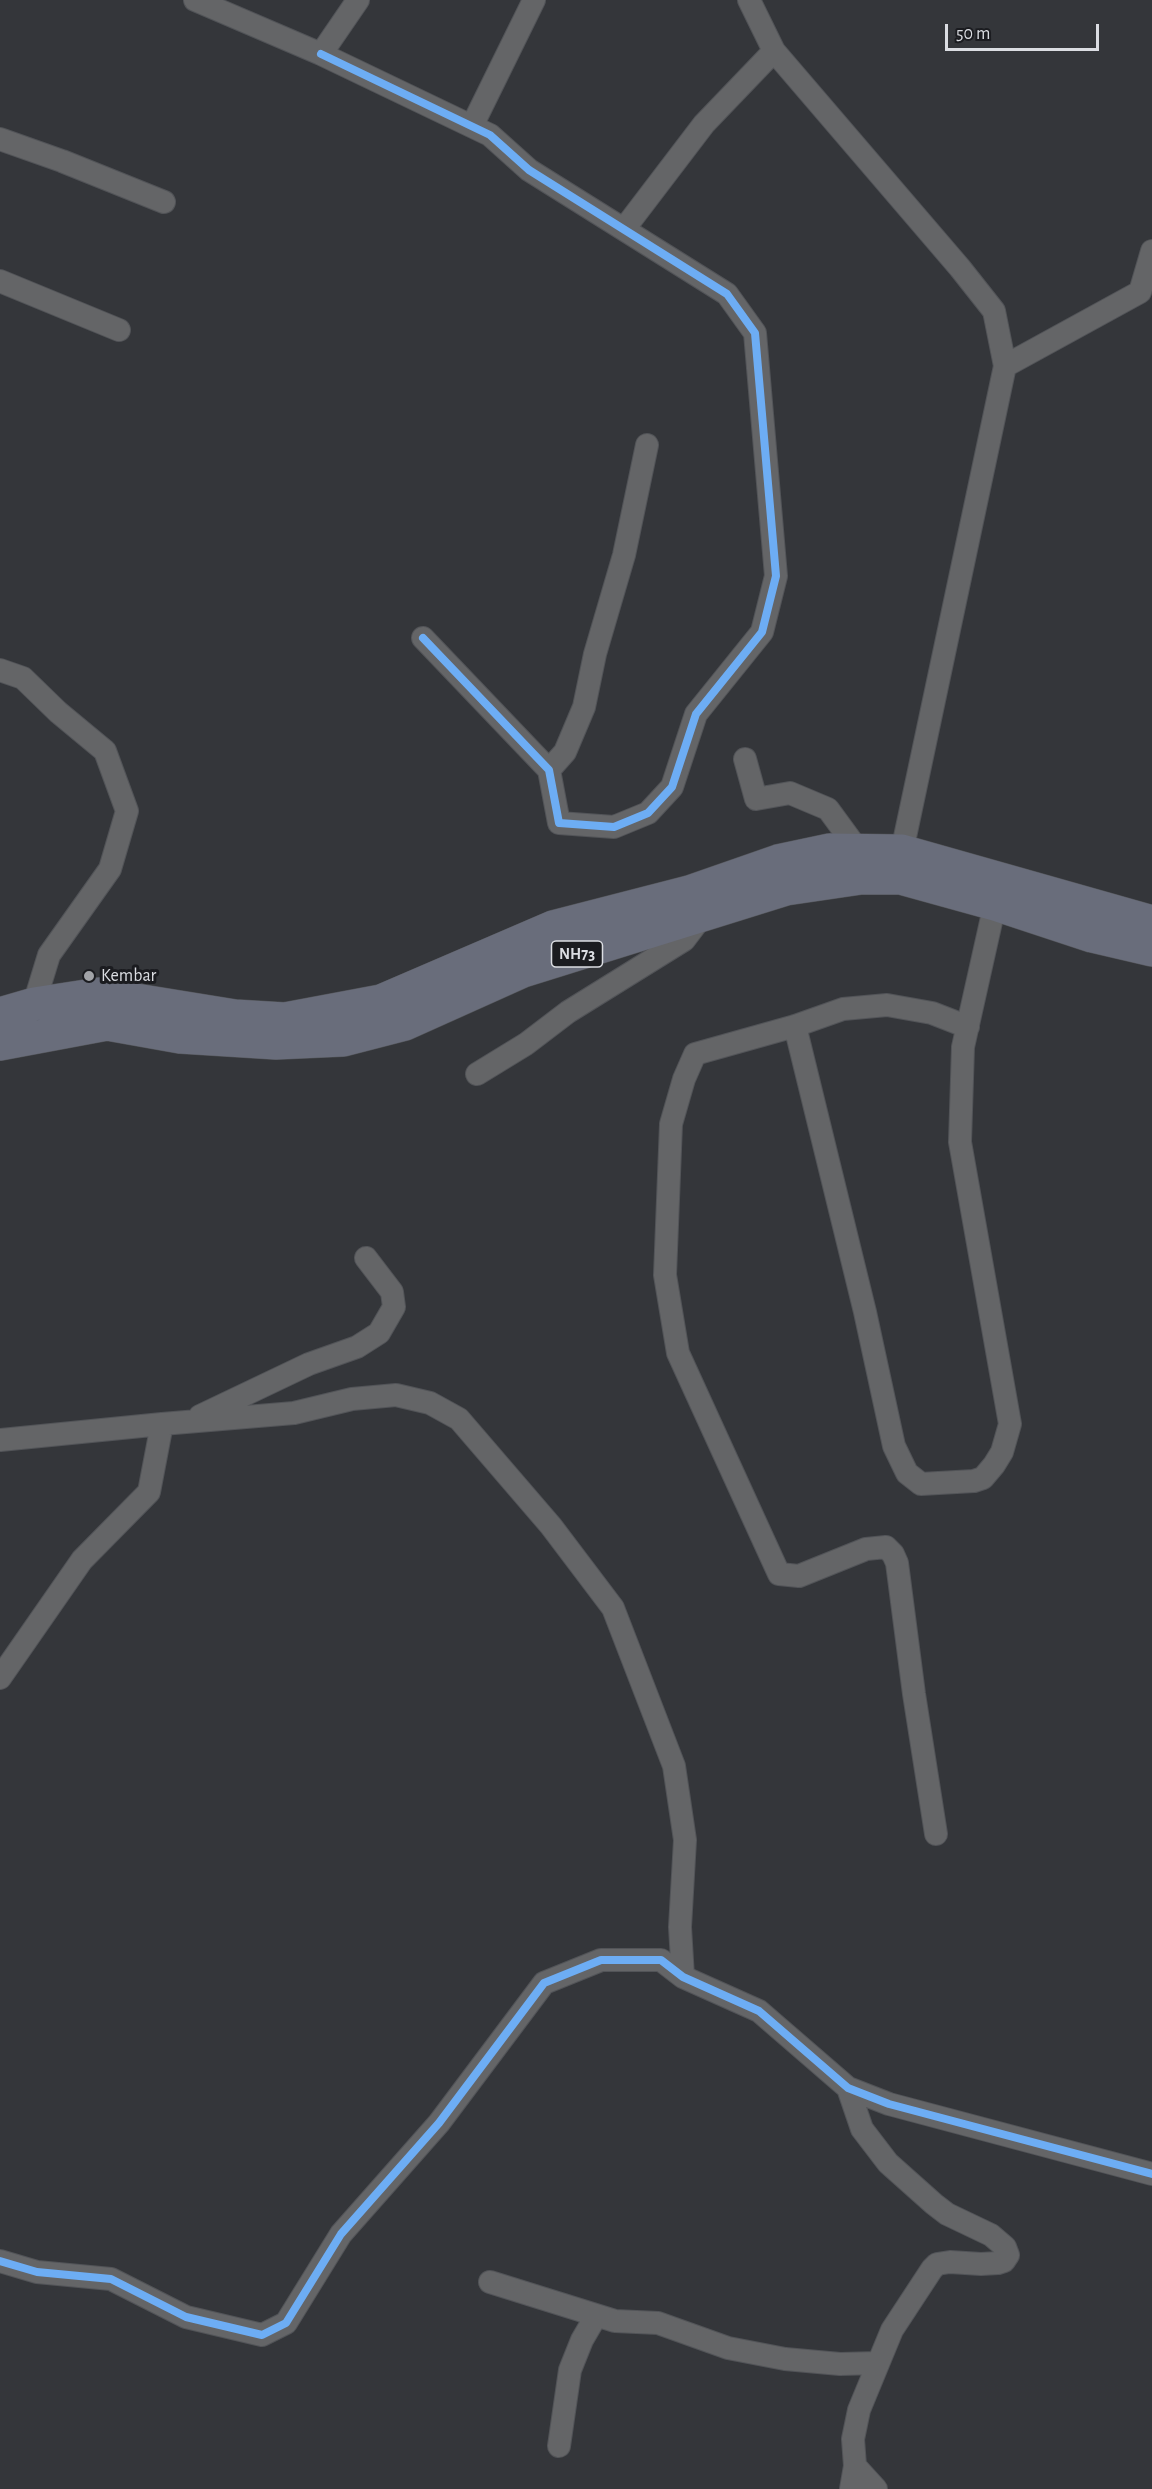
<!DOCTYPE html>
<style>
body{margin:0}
#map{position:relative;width:1152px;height:2489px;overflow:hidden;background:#34363a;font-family:"Alegreya Sans",sans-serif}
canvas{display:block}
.scale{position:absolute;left:945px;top:24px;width:154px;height:27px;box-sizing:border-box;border:3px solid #dbdde2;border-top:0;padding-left:8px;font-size:18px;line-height:21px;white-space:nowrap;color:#dbdde2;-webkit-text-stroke:4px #1b1c20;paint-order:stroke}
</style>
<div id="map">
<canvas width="1152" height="2489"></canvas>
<div class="scale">50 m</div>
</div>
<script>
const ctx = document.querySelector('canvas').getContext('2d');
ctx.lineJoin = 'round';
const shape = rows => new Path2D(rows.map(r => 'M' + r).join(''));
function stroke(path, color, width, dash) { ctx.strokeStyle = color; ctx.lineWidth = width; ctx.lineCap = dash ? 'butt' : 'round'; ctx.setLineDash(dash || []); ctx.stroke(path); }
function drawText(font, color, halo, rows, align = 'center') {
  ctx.font = font + ' "Alegreya Sans",sans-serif'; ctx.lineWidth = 6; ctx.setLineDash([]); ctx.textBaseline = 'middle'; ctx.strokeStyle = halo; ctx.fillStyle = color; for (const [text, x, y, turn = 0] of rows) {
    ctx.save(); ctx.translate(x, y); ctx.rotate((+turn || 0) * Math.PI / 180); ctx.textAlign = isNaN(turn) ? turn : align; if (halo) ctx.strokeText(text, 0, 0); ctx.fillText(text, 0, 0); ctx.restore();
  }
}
const minor = shape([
 [195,0,321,54,358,0],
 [749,0,774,51,960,268,994,311,1005,366,902,851,901,866],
 [321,54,490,135,529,170,727,294,755,333,776,576,762,632,696,714,672,787,648,813,614,827,559,823,549,770,423,638],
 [472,126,534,0],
 [0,139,62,161,164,202],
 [624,229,704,124,774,51],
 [0,281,119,330],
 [1005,366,1140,292,1152,251],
 [0,670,23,678,58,712,105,751,127,811,110,869,49,955,34,1004],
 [745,759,756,799,790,793,828,809,858,850],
 [549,770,565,752,584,707,595,654,624,555,647,445],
 [795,1026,865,1312,894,1446,907,1473,921,1484,974,1481,983,1478,994,1465,1002,1452,1010,1424,960,1142,963,1047,995,904],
 [477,1074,526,1044,568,1012,684,940,703,915],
 [200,1416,309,1364,357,1347,379,1333,394,1307,392,1292,366,1258],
 [162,1424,294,1413,352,1399,396,1395,430,1403,459,1419,551,1526,613,1608,674,1766,685,1840,680,1927,683,1977],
 [0,1440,162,1424,149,1492,82,1560,0,1678],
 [936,1834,914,1694,897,1563,893,1554,886,1547,866,1549,799,1576,779,1574,678,1353,665,1275,671,1124,684,1079,695,1054,795,1026,843,1009,887,1005,932,1013,968,1027],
 [848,2088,862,2129,888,2163,934,2204,947,2214,991,2235,1005,2247,1008,2255,1004,2261,998,2263,981,2264,950,2262,937,2264,932,2269,892,2330,859,2410,853,2439,855,2466,851,2489],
 [0,2261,37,2272,111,2279,186,2317,262,2335,286,2323,341,2234,439,2123,544,1983,601,1960,661,1960,683,1977,759,2011,848,2088,889,2104,1152,2174],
 [490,2282,615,2321,658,2323,728,2348,785,2359,840,2364,878,2363],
 [559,2446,570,2370,582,2340,596,2316],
 [855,2466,876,2489]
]);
const highway = shape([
 [0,1014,34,1004,99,994,235,1016,285,1019,381,1001,553,927,689,892,778,861,830,850,902,851,1152,922],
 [0,1044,107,1024,180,1037,276,1043,343,1040,405,1024,523,971,786,889,861,878,901,878,995,904,1092,936,1152,950]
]);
stroke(minor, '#525458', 24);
stroke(highway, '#525458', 34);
stroke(minor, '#646567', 22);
stroke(highway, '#696d7b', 33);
stroke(shape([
 [321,54,490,135,529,170,727,294,755,333,776,576,762,632,696,714,672,787,648,813,614,827,559,823,549,770,423,638],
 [0,2261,37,2272,111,2279,186,2317,262,2335,286,2323,341,2234,439,2123,544,1983,601,1960,661,1960,683,1977,759,2011,848,2088,889,2104,1152,2174]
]), '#6dadf4', 8);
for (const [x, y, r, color] of [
 [89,976,6,"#a1a3a7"]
]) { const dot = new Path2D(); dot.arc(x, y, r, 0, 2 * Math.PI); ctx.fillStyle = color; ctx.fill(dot); stroke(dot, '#1b1c20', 2); }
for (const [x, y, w] of [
 [577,954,51]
]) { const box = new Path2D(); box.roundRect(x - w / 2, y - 13, w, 26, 4.5); ctx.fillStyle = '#1b1c20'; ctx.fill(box); stroke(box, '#dbdde2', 1.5); }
drawText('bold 16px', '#dbdde2', null, [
 ["NH73",577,954]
]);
drawText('18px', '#dbdde2', '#1b1c20', [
 ["Kembar",101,976]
], 'left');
</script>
